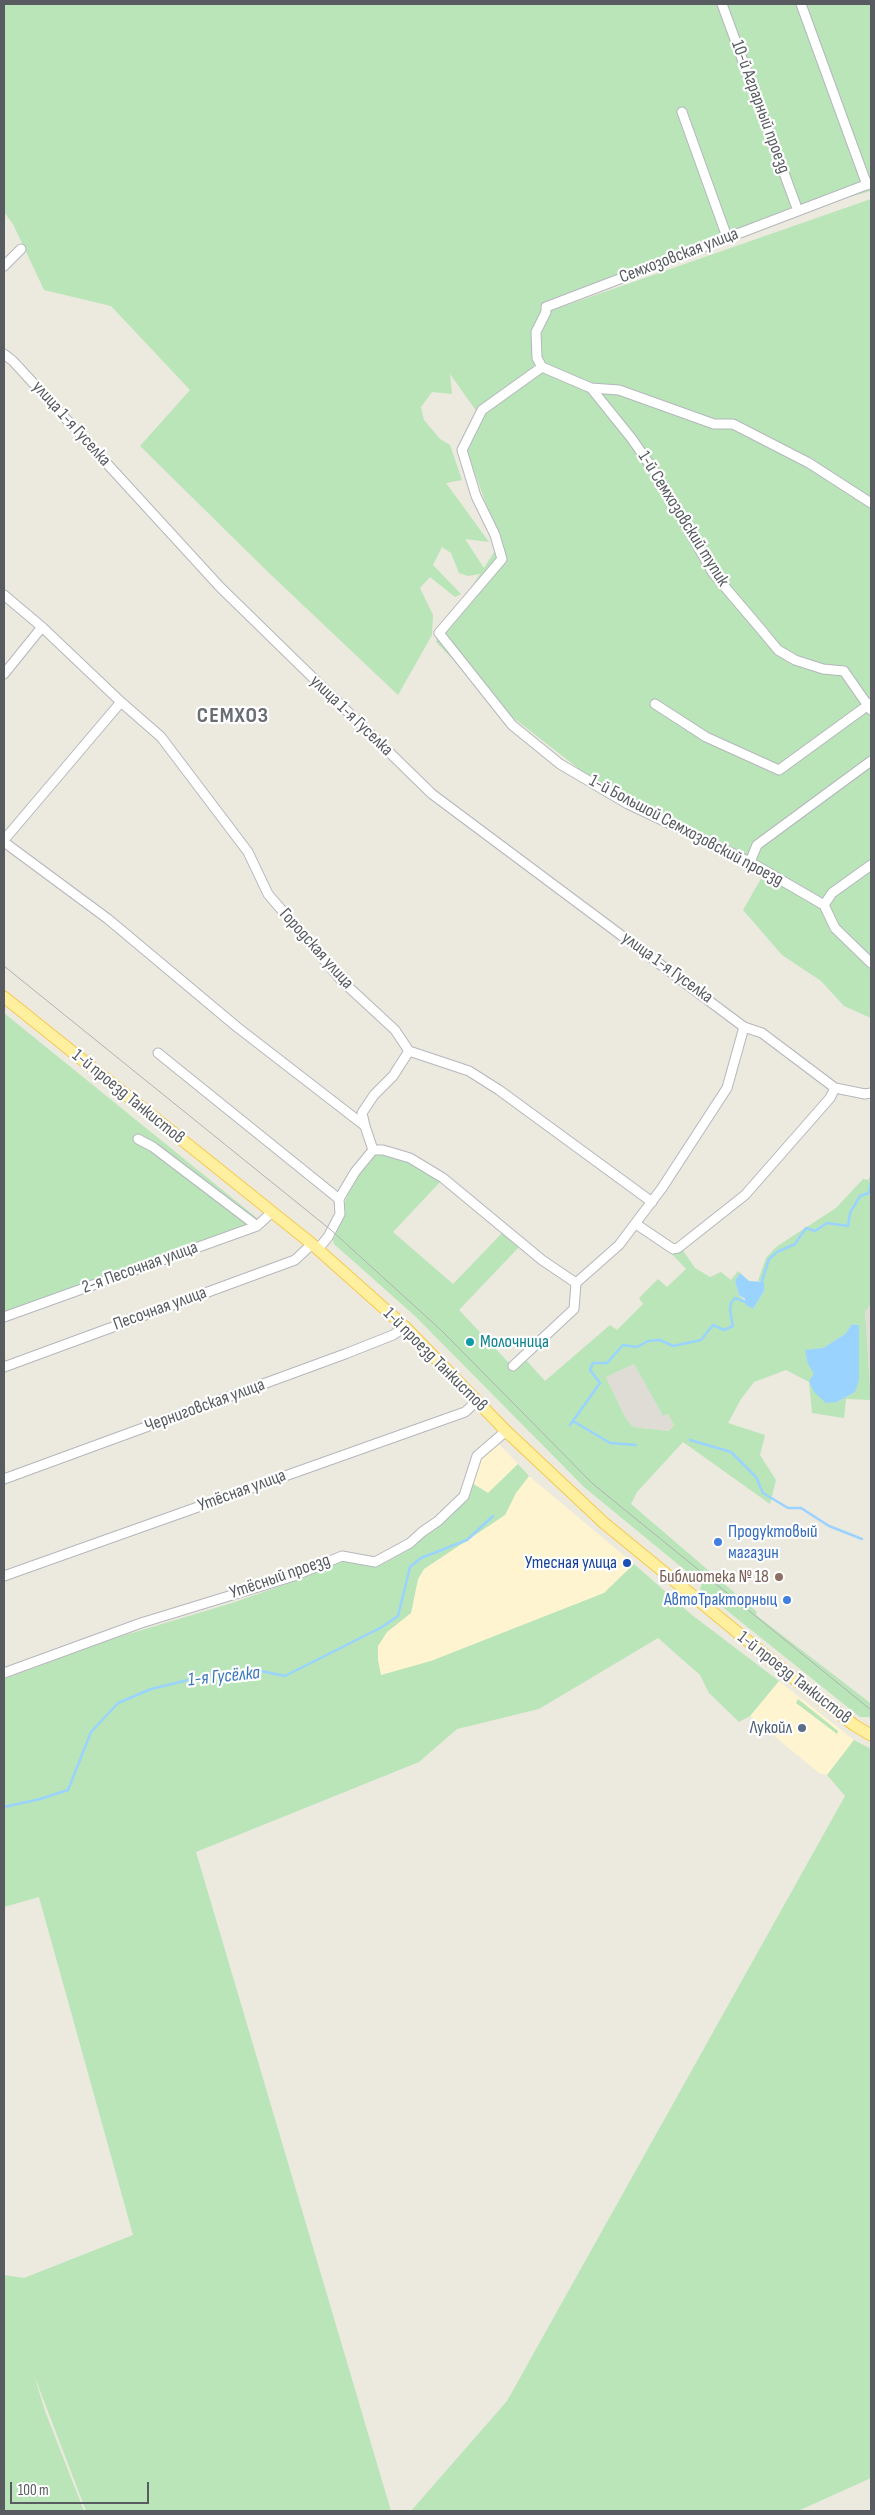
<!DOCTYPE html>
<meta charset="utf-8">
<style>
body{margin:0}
#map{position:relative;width:875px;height:2515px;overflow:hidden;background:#ece9de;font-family:"Sofia Sans Condensed",sans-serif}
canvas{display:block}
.frame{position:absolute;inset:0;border:5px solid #585c61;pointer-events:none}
.scale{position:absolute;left:10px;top:2482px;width:139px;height:22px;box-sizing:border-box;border:2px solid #585c61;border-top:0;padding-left:6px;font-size:15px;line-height:18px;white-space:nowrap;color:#585c61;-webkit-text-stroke:4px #fff;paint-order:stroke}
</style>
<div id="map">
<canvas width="875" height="2515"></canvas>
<div class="frame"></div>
<div class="scale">100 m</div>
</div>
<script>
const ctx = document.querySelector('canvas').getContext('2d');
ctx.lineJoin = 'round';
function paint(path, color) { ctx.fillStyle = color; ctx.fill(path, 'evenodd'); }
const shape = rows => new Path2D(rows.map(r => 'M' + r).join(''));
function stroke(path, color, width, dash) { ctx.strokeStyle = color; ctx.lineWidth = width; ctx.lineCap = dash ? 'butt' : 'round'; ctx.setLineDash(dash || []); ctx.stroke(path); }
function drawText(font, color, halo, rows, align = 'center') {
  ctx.font = font + ' "Sofia Sans Condensed",sans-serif'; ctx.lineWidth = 4.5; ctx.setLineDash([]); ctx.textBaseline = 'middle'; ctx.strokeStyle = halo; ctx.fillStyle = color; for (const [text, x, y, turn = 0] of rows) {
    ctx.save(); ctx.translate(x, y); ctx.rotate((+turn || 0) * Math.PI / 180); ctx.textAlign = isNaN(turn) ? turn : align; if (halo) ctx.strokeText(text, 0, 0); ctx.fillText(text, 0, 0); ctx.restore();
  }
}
paint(shape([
 [498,1443,518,1464,488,1493,472,1483,477,1457],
 [529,1476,634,1564,604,1593,431,1661,381,1676,378,1660,378,1646,387,1632,411,1613,418,1579,424,1569,505,1515,516,1493],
 [779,1681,854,1740,827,1775,819,1773,750,1716]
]), '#fff4d0');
paint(shape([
 [871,1303,871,1400,865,1312],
 [634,1364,663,1416,668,1414,674,1425,667,1431,633,1427,625,1417,606,1377]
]), '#dfdcd6');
paint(shape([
 [4,4,871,4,871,191,798,211,546,307,547,312,871,199,871,1018,844,1006,821,981,782,955,743,910,762,877,746,865,629,808,497,705,436,642,480,574,468,576,459,573,451,553,442,547,433,565,461,594,455,597,430,577,420,588,433,615,432,635,398,695,268,572,140,446,190,390,111,306,44,290,13,224,4,212],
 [450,374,477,412,462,437,500,543,484,568,465,539,489,542,446,483,462,480,450,445,440,439,424,420,421,407,432,392,452,394],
 [4,1013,257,1218,257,1224,4,1314],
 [384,1152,409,1161,441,1181,393,1232,453,1284,503,1232,520,1246,459,1310,508,1362,527,1361,545,1381,610,1325,617,1330,643,1304,639,1298,658,1279,667,1287,686,1269,670,1252,677,1253,682,1249,695,1268,710,1277,721,1272,731,1280,738,1271,740,1273,735,1281,739,1295,753,1309,764,1291,762,1281,758,1281,766,1258,776,1247,836,1208,863,1179,868,1180,871,1174,871,1303,865,1312,871,1400,846,1399,844,1418,812,1413,809,1382,786,1370,754,1382,741,1399,728,1423,765,1435,760,1455,776,1480,770,1504,683,1442,637,1492,631,1504,757,1612,756,1615,869,1702,871,1705,870,1717,860,1717,700,1589,702,1584,584,1487,415,1316,334,1244,333,1240,345,1215,342,1209,357,1173,374,1155],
 [852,1324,859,1325,855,1392,837,1402,809,1382,814,1375,823,1348,845,1334],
 [634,1364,663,1416,668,1414,674,1425,668,1431,633,1427,625,1417,606,1377],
 [518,1464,529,1476,516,1493,505,1515,424,1569,418,1579,411,1613,387,1632,378,1646,378,1660,381,1675,431,1661,604,1593,634,1564,692,1615,779,1681,750,1716,739,1722,709,1693,700,1675,658,1638,539,1709,457,1729,419,1762,196,1852,391,2511,86,2511,34,2375,45,2411,84,2511,4,2511,4,2275,24,2278,133,2235,39,1897,4,1907,4,1679,112,1639,232,1603,298,1580,342,1560,377,1567,407,1551,440,1524,472,1483,488,1493],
 [798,1699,838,1731,837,1734,796,1703],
 [854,1740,871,1749,871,2478,798,2511,411,2511,507,2401,845,1796,827,1775]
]), '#b9e5b9');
paint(shape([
 [740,1273,749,1281,764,1282,764,1291,753,1309,746,1305,745,1299,739,1295,735,1281],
 [852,1324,859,1325,859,1380,855,1392,837,1402,826,1403,814,1392,809,1381,814,1374,808,1364,805,1350,823,1348,845,1334]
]), '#9bd3ff');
stroke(shape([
 [761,1284,769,1259,777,1252,795,1244,806,1228,815,1231,827,1223,848,1226,850,1213,860,1196,869,1193,871,1182],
 [573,1421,610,1443,636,1445],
 [570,1425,600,1383,590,1370,593,1363,607,1363,623,1345,637,1347,648,1341,660,1340,673,1346,701,1340,713,1325,724,1330,733,1326,730,1311,731,1303,735,1298,748,1303],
 [690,1440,731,1452,756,1477,763,1493,788,1508,801,1508,829,1526,862,1539],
 [4,1807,40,1799,68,1790,91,1732,118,1703,151,1689,205,1676,235,1671,261,1671,285,1676,382,1627,398,1616,410,1567,421,1558,467,1540,493,1516]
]), '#9bd3ff', 2.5);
const minor = shape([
 [722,4,798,211],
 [801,4,867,185],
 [682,112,727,237],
 [4,266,21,249],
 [4,354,13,361,220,587,432,794,744,1027,762,1033,835,1088,865,1094,871,1093],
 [542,367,482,410,462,450,476,496,495,535,502,559,439,633,512,725,560,764,628,804,750,862,824,905,835,928,871,963],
 [542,367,537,358,536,332,546,312,546,307,871,183],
 [542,367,591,388,619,390,714,424,733,424,809,463,871,503],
 [591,388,632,439,659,478,713,573,759,627,778,650,795,660,823,669,844,671,871,710],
 [4,595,42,627],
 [4,674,42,627,121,702,161,737,248,852,268,894,342,981,395,1030,409,1051,469,1071,499,1090,652,1202],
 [655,704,706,737,779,770,871,703],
 [4,840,121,702],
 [4,842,108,919,237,1027,365,1126,373,1150],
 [750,862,757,845,871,761],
 [824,905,832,893,871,865],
 [158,1053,339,1199],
 [365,1126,362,1113,374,1095,393,1076,409,1051],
 [138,1139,153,1147,257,1226],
 [636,1224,673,1249,678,1248,745,1195,830,1098,835,1088],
 [318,1249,328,1237,340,1214,339,1199,355,1172,373,1150,383,1150,410,1158,443,1178,542,1260,576,1283,574,1309,513,1366],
 [576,1283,619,1245,662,1188,727,1088,744,1027],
 [4,1317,257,1226,272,1212],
 [4,1367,295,1260,312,1244],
 [4,1479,345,1354,393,1335,405,1327],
 [4,1576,465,1412,477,1401],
 [4,1673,141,1623,294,1576,342,1556,375,1562,410,1543,422,1532,438,1521,464,1496,477,1456,506,1431]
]);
const major = shape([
 [4,997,312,1244,405,1327,506,1431,604,1523,787,1673,854,1725,871,1735]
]);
stroke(minor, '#b5b7bd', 11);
stroke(major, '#f7c84d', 13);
stroke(minor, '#fff', 9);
stroke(major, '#fff0a0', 11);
stroke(shape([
 [4,966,331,1230,442,1331,593,1484,871,1710]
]), '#b1b2b2', 1);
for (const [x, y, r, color] of [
 [470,1342,5,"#0f9aa8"],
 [718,1542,5,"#3f7fe0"],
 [627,1563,5,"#1a4fb4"],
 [779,1577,5,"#8d6e63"],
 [787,1600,5,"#3f7fe0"],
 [802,1728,5,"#5c6f8a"]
]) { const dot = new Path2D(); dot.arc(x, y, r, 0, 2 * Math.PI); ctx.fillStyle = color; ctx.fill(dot); stroke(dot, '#fff', 2); }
drawText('18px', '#585c61', '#fff', [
 ["10-й Аграрный проезд",760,107,70],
 ["Семхозовская улица",679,256,-21],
 ["улица 1-я Гуселка",71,424,48],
 ["1-й Семхозовский тупик",683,519,58],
 ["улица 1-я Гуселка",351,716,44],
 ["1-й Большой Семхозовский проезд",686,831,28],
 ["Городская улица",316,949,48],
 ["улица 1-я Гуселка",667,968,36],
 ["1-й проезд Танкистов",128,1097,39],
 ["2-я Песочная улица",140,1268,-20],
 ["Песочная улица",160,1309,-20],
 ["1-й проезд Танкистов",435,1360,45],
 ["Черниговская улица",205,1406,-20],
 ["Утёсная улица",242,1491,-20],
 ["Утёсный проезд",280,1577,-19],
 ["1-й проезд Танкистов",794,1678,38]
]);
drawText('18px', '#0d838f', '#fff', [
 ["Молочница",480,1342]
], 'left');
drawText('18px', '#366cbe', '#fff', [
 ["Продуктовый",728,1532],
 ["магазин",728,1553],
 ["АвтоТракторныц",777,1600,"right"]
], 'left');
drawText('18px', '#164399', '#fff', [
 ["Утесная улица",617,1563]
], 'right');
drawText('18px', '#785e54', '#fff', [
 ["Библиотека № 18",769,1577]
], 'right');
drawText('18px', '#4e5e75', '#fff', [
 ["Лукойл",792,1728]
], 'right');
drawText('italic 19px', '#3878bd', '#fff', [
 ["1-я Гусёлка",224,1677,-6]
]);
ctx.letterSpacing = '1px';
drawText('bold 22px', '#696e73', '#fff', [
 ["СЕМХОЗ",233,716]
]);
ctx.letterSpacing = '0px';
</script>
